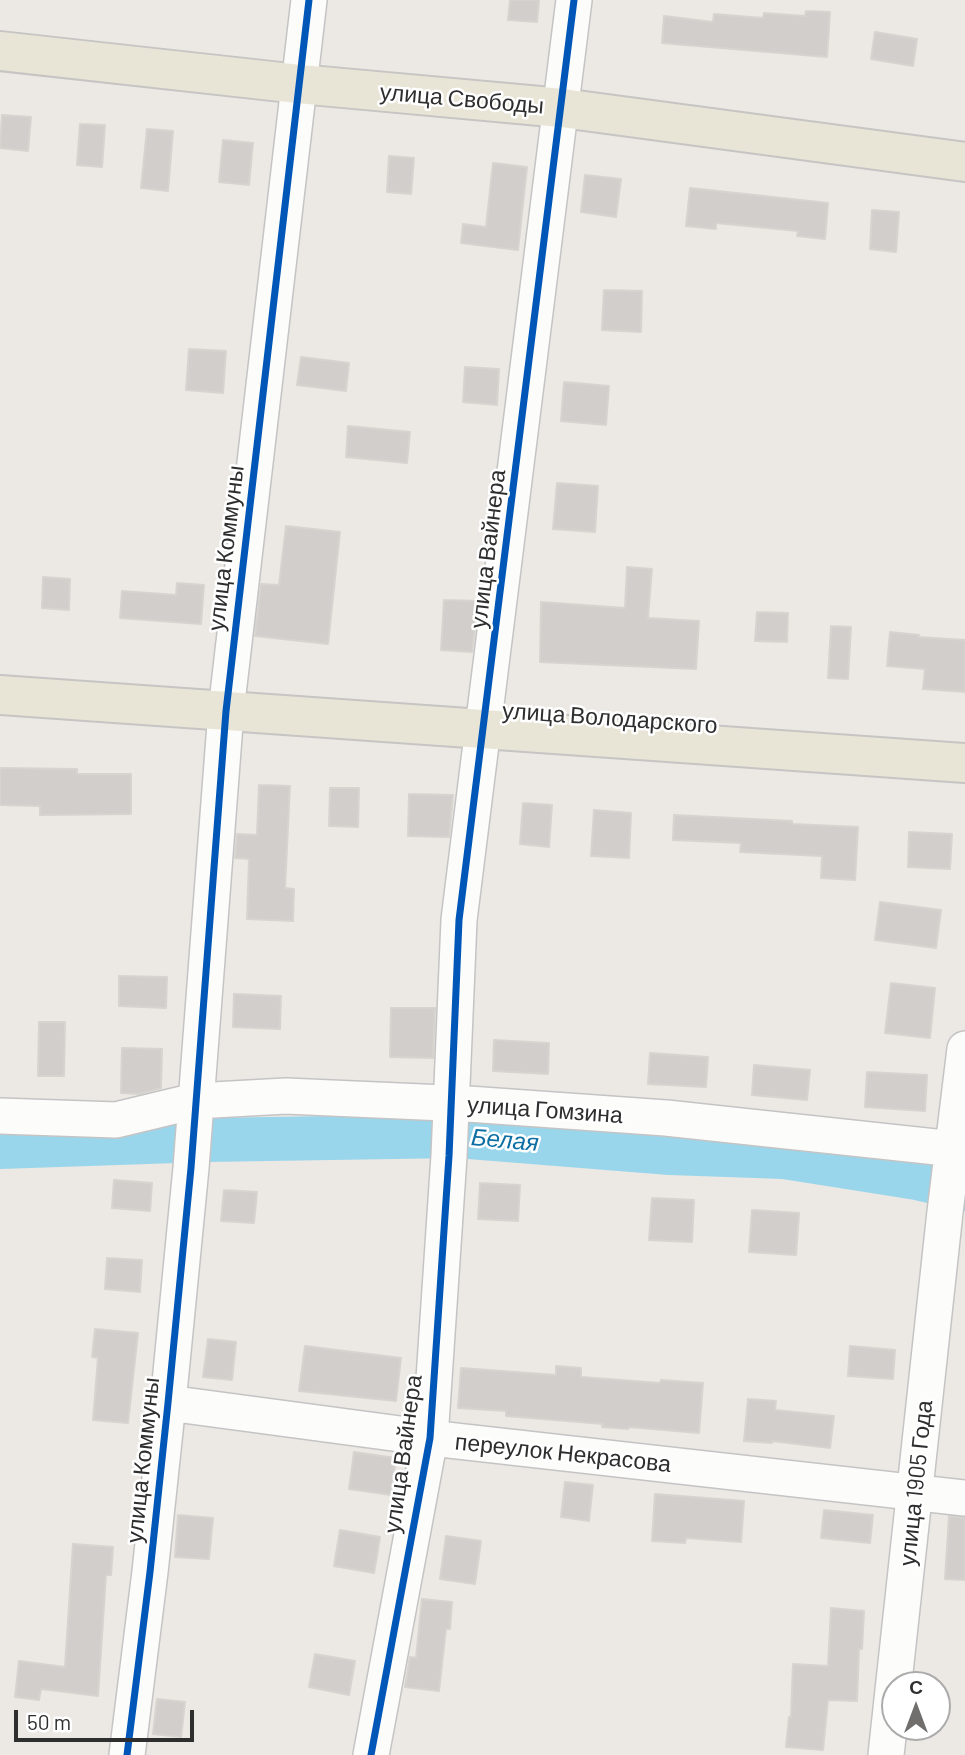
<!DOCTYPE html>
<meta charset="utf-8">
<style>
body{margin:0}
#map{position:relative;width:965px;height:1755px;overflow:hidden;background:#ece8e4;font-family:Barlow,sans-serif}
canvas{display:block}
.north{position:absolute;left:881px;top:1671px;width:70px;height:70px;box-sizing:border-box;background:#fff;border:2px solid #ababab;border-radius:50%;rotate:0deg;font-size:19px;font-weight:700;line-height:28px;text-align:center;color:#2e2e2e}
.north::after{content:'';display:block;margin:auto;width:24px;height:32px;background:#706f6e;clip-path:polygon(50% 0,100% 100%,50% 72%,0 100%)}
.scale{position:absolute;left:14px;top:1710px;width:180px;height:32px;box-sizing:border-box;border:4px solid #2e2e2e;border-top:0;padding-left:9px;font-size:21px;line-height:24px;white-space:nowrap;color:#2e2e2e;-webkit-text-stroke:5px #fff;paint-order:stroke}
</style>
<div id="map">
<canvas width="965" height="1755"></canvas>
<div class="north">С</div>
<div class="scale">50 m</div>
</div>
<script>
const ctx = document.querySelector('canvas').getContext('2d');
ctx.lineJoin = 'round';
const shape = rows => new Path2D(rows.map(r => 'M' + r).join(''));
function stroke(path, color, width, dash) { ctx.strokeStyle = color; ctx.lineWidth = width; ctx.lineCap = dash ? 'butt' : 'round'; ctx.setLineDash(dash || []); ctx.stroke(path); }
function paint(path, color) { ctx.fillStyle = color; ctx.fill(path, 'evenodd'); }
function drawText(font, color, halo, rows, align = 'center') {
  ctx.font = font + ' Barlow,sans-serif'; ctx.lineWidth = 5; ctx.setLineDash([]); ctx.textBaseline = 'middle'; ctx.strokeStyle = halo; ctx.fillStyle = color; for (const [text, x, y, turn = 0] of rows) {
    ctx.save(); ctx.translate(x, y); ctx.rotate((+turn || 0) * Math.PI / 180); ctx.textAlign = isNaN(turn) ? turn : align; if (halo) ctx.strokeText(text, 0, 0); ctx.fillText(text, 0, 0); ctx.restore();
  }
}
stroke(shape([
 [0,1147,206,1140,457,1136,670,1153,784,1157,917,1178,965,1189]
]), '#99d6ec', 44);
const building = shape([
 [510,0,539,0,537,22,508,20,510,0],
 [806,11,830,12,827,57,662,43,664,16,713,22,714,14,763,18,764,13,805,16,806,11],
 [875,32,917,39,913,66,871,59,875,32],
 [2,115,31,117,28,151,0,148,2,115],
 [80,124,105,125,102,167,77,165,80,124],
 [147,129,173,131,168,191,141,188,147,129],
 [223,140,253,143,249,185,219,182,223,140],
 [389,156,414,158,411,194,387,192,389,156],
 [493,163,527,167,518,250,461,243,463,224,486,227,493,163],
 [585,175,621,179,616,217,581,212,585,175],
 [690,188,828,203,825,239,797,236,798,231,716,223,716,229,686,226,690,188],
 [872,210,899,212,896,252,870,249,872,210],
 [604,290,642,291,641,332,602,330,604,290],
 [189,349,226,351,223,393,186,390,189,349],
 [301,357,349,363,346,391,297,385,301,357],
 [465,367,499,369,497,405,463,402,465,367],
 [564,382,609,386,606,425,561,421,564,382],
 [348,426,410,432,407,463,346,457,348,426],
 [557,483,598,486,595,532,553,529,557,483],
 [286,526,340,532,328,644,255,636,261,584,279,585,286,526],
 [627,567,652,569,648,618,699,621,696,669,540,662,541,602,625,608,627,567],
 [43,577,70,579,69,610,42,608,43,577],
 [177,583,204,585,201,624,120,618,122,591,176,595,177,583],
 [444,600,478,601,472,652,441,650,444,600],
 [757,612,788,613,787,642,755,641,757,612],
 [831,626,851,627,848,679,828,678,831,626],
 [890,632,919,635,918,637,965,640,965,692,923,689,925,669,887,666,890,632],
 [0,768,77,769,77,774,131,774,131,814,40,815,40,806,0,805,0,768],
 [259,785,290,786,285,888,294,889,293,921,247,919,249,859,235,858,237,834,257,835,259,785],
 [330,788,359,788,358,827,329,826,330,788],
 [409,794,453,795,449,837,408,836,409,794],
 [523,803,552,805,549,847,520,844,523,803],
 [594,810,631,813,629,858,591,856,594,810],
 [674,815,792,821,792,824,858,827,855,880,821,878,822,856,740,852,741,843,673,840,674,815],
 [909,832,952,834,950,869,908,867,909,832],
 [880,902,941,910,936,948,875,940,880,902],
 [119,976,167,977,166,1008,119,1006,119,976],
 [891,983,935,988,930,1038,885,1033,891,983],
 [234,994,281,996,280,1029,233,1027,234,994],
 [391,1008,435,1008,433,1058,390,1057,391,1008],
 [39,1022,65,1022,64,1076,38,1076,39,1022],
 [494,1040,549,1043,548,1074,493,1071,494,1040],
 [122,1048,162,1049,161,1088,139,1094,121,1093,122,1048],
 [650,1053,708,1057,706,1087,648,1084,650,1053],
 [754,1065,810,1070,807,1100,752,1095,754,1065],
 [867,1072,927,1075,925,1111,865,1107,867,1072],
 [114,1180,152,1183,150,1211,112,1208,114,1180],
 [480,1183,520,1185,518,1221,478,1219,480,1183],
 [224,1190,257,1192,254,1223,221,1221,224,1190],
 [652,1198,694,1200,692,1242,649,1240,652,1198],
 [752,1210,799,1213,796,1255,749,1252,752,1210],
 [107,1258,142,1260,140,1292,105,1289,107,1258],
 [95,1329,138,1333,128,1423,93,1420,98,1358,92,1357,95,1329],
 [208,1339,236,1342,232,1380,203,1377,208,1339],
 [305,1346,401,1358,396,1401,299,1391,305,1346],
 [850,1346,895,1350,893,1379,848,1376,850,1346],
 [556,1366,581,1368,581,1377,660,1383,661,1380,703,1383,699,1433,629,1427,628,1429,602,1427,603,1424,506,1416,506,1411,458,1408,461,1368,556,1375,556,1366],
 [748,1399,776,1401,775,1410,834,1416,830,1448,772,1441,772,1443,744,1441,748,1399],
 [354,1452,396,1458,391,1495,349,1489,354,1452],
 [565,1482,593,1485,589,1521,561,1517,565,1482],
 [655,1494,744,1501,741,1542,686,1538,685,1543,652,1541,655,1494],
 [824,1510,873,1515,870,1543,821,1538,824,1510],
 [178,1515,213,1518,209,1559,175,1557,178,1515],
 [949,1516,965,1518,965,1580,945,1579,949,1516],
 [340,1530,380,1537,374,1573,334,1566,340,1530],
 [446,1536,481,1541,475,1584,440,1579,446,1536],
 [73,1544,113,1547,111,1575,106,1575,98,1696,41,1689,39,1700,15,1697,19,1661,65,1667,73,1544],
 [422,1599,452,1602,450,1629,446,1629,439,1691,405,1687,410,1657,416,1658,422,1599],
 [831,1608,864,1611,862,1649,859,1649,857,1701,828,1700,823,1750,786,1747,789,1717,791,1717,793,1664,828,1666,831,1608],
 [315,1654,355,1661,349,1695,309,1687,315,1654],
 [157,1699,185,1702,181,1737,153,1734,157,1699]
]);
paint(building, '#d1cecb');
stroke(building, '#d7d4d0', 2);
const minor = shape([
 [0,1116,116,1120,195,1101,286,1096,468,1104,666,1118,965,1150],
 [168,1403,430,1438,965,1498],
 [127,1755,150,1572,168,1403,191,1168,226,711,309,0],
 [371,1755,430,1438,449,1156,459,920,574,0],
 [886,1755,945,1212,965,1049]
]);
const major = shape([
 [0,51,299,84,562,108,965,162],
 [0,695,965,763]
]);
stroke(minor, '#c5c4c5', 38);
stroke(major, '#c6c5c4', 42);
stroke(minor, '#fcfcfb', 35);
stroke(major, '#e8e4d6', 38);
stroke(shape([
 [127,1755,150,1572,168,1403,191,1168,226,711,309,0],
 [371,1755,430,1438,449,1156,459,920,574,0]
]), '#0057b8', 7);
drawText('23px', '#2e2e2e', '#fff', [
 ["улица Свободы",462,99,5],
 ["улица Коммуны",226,548,-83],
 ["улица Вайнера",488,549,-83],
 ["улица Володарского",610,718,4],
 ["улица Гомзина",545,1110,4],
 ["переулок Некрасова",563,1453,6],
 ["улица Вайнера",403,1454,-82],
 ["улица Коммуны",143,1460,-84],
 ["улица 1905 Года",916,1483,-84]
]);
drawText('italic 24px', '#0d6fa3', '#fff', [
 ["Белая",505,1140,5]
]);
</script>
